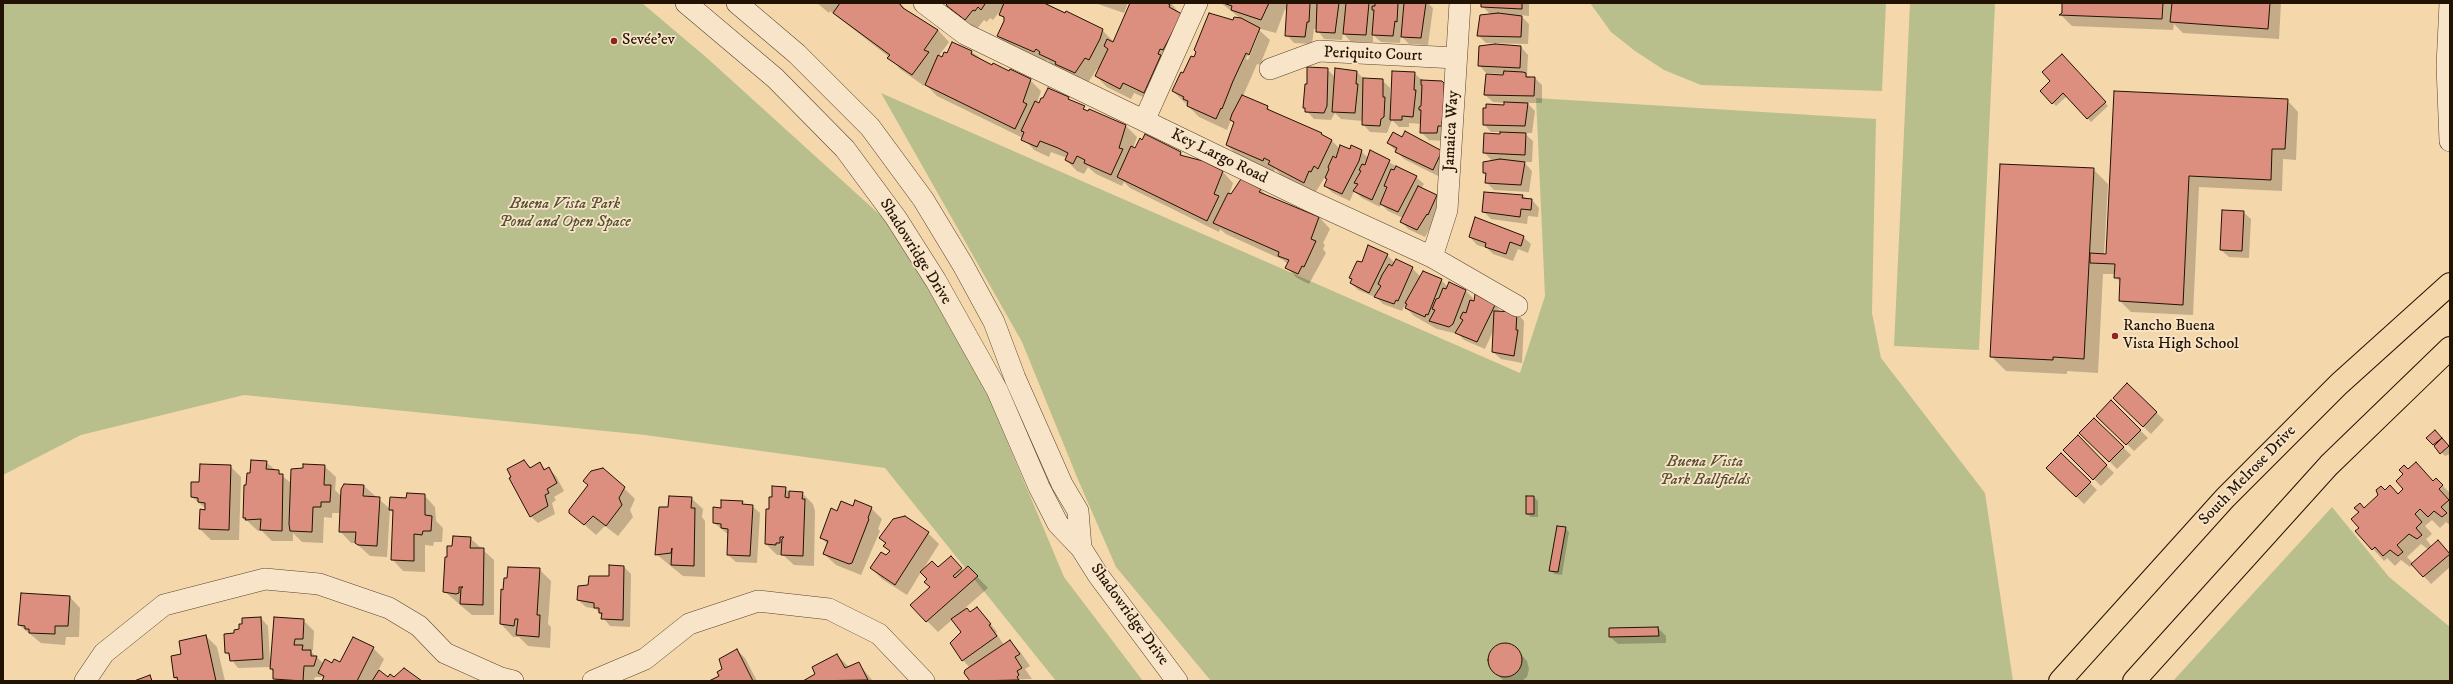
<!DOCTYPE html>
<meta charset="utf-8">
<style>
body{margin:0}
#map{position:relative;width:2453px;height:684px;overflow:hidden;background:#f5d7ac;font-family:"IM FELL DW Pica",serif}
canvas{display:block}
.frame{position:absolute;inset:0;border:4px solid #221201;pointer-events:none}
</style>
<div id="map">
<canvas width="2453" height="684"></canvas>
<div class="frame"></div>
</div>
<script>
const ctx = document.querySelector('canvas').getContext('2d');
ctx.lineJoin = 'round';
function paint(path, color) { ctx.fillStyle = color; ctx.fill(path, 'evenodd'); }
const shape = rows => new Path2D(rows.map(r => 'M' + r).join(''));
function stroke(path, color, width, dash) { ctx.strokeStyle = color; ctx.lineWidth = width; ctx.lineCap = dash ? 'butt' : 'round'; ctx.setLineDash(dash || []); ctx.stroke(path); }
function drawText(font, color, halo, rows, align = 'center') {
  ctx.font = font + ' "IM FELL DW Pica",serif'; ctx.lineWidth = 3.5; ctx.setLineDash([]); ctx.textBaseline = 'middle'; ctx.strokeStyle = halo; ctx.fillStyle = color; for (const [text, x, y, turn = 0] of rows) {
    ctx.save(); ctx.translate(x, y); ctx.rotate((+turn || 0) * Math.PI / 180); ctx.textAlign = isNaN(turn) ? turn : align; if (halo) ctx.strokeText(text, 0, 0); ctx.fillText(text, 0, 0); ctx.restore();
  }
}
paint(shape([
 [3,3,642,3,707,58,932,262,1064,577,1143,681,1056,681,885,468,645,435,244,395,81,435,3,475],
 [1590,3,1886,3,1882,91,1701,85,1664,70,1635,51,1611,32],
 [1910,3,1995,3,1979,350,1894,346],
 [881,93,1520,373,1545,296,1536,98,1876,119,1872,313,1881,358,1985,493,2013,681,1211,681,1116,567,1079,482,1022,342],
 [2332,507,2389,577,2450,627,2450,681,2173,681]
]), '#b9bf8c');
paint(shape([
 [817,3,900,3,908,12,938,30,949,42,938,57,942,59,947,55,953,43,972,52,992,67,1030,80,1041,91,1037,103,1039,104,1068,98,1089,112,1126,126,1137,137,1133,148,1180,153,1184,157,1222,171,1233,183,1229,195,1260,189,1268,197,1319,217,1330,229,1323,243,1325,245,1323,249,1326,253,1309,284,1297,278,1286,267,1288,264,1283,260,1226,234,1220,229,1219,232,1130,188,1124,182,1122,186,1096,174,1088,167,1084,174,1077,171,1066,160,1067,158,1051,152,1049,157,1034,150,1023,138,937,96,925,84,924,86,900,69,889,57,830,11,829,13],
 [945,3,1045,3,1102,30,1114,42,1132,3,1171,3,1180,14,1156,103,1134,93,1131,99,1107,87,1096,76,1099,70,1097,69,1087,84,1052,65,1047,60,1046,63,1009,47,998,36,1005,19,1000,15,1003,7,993,20,990,18,987,22,984,20,976,30],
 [1095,3,1128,3,1124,13],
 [1221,3,1428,3,1433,8,1428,45,1409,44,1401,36,1400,43,1381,42,1373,35,1373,42,1351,42,1343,33,1342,40,1324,39,1317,29,1314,29,1312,44,1294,43,1287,35,1288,11,1285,9,1276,33,1257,28,1270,40,1260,65,1257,64,1243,96,1267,107,1273,113,1331,140,1340,149,1361,151,1368,158,1370,152,1416,177,1424,184,1421,189,1437,196,1444,203,1425,237,1408,229,1401,221,1403,218,1388,211,1381,204,1380,207,1362,198,1354,191,1350,201,1333,193,1325,186,1328,180,1325,177,1315,193,1281,175,1275,169,1274,172,1238,156,1227,145,1234,123,1231,120,1227,130,1199,117,1173,91,1197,52,1233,22,1245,22],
 [1257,33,1259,33,1248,60,1246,59],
 [1482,3,1529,3,1529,16,1520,15,1529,24,1528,44,1486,43,1478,35,1491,15,1482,6],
 [2063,3,2281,3,2279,39,2183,33,2174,24,2173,30,2072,26,2061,15],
 [1521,47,1528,55,1527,76,1535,78,1542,85,1542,103,1527,103,1535,111,1532,133,1524,133,1533,141,1532,162,1524,162,1532,171,1529,192,1494,190,1486,182,1487,176,1484,173,1484,162,1492,161,1484,152,1503,132,1491,132,1484,124,1505,106,1505,103,1493,102,1485,95,1504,74,1486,73,1479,65],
 [2066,59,2108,106,2091,122,2067,96,2056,106,2041,91,2052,81],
 [1327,69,1335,77,1357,72,1364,79,1382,80,1390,88,1390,105,1414,73,1422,80,1442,82,1450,90,1444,141,1429,140,1421,132,1421,124,1409,123,1409,127,1399,127,1392,120,1387,133,1370,132,1363,124,1363,121,1341,119,1335,113,1331,120,1314,119,1304,108],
 [2115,92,2287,100,2298,112,2296,160,2283,159,2282,191,2199,187,2193,315,2131,312,2120,301,2121,283,2115,277,2115,274,2103,274,2098,373,2067,371,2067,374,2006,371,1991,356,2093,169,2108,184,2104,255,2107,255],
 [1402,138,1441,152,1440,177,1404,159,1388,143],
 [1522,196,1532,200,1539,208,1538,217,1528,216,1527,224,1491,219,1483,211],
 [2243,212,2251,219,2249,258,2229,257,2221,250],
 [1470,237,1523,237,1531,244,1528,253,1518,249,1513,261,1493,254,1487,248,1477,245],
 [1387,255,1395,263,1412,268,1421,277,1441,280,1448,287,1450,284,1466,291,1473,298,1472,302,1493,303,1500,311,1517,313,1524,321,1522,363,1501,359,1493,352,1494,329,1485,349,1464,340,1458,334,1437,329,1414,316,1404,306,1402,311,1383,304,1377,298,1358,290,1351,283,1352,280,1350,277,1363,263],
 [2127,384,2164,420,2151,434,2114,398],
 [2111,402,2148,438,2134,451,2098,416],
 [2094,419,2131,455,2117,469,2081,433],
 [2438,435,2450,448,2450,454,2445,456,2428,438],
 [2078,437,2114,473,2101,486,2064,450],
 [2061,454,2097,490,2084,504,2047,468],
 [524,461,531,468,540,463,546,470,548,468,556,476,564,491,554,497,556,500,552,503,555,514,538,523,530,516],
 [266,462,292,484,324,466,336,477,335,490,342,497,364,486,390,509,407,499,424,495,435,507,436,521,443,528,442,542,434,542,433,546,425,545,425,572,403,571,392,559,394,514,390,510,387,557,370,556,356,543,351,543,340,531,341,513,332,513,332,518,324,517,323,543,302,542,293,533,293,541,272,541,262,531,258,531,244,518,251,474],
 [230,466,241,477,239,540,211,540,200,529,205,508,192,497,200,483],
 [2409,471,2433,482,2436,479,2450,493,2450,525,2446,522,2440,528,2432,520,2425,526,2432,534,2426,539,2432,547,2445,549,2450,554,2450,567,2431,584,2413,564,2410,567,2401,560,2395,566,2387,558,2384,561,2357,531,2360,528,2364,509,2385,491,2399,495,2405,489],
 [2421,544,2429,550,2413,563,2407,557],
 [624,488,635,499,630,510,633,517,618,536,605,526,596,535,570,512],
 [785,488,790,493,802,493,813,504,815,511,814,566,794,565,783,555,777,555,766,544,773,498],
 [1534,497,1538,501,1538,517,1531,517,1527,514],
 [691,498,703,509,702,517,705,521,705,577,683,576,656,554,669,508],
 [742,502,746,506,752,506,760,513,757,563,736,562,728,555,729,535,714,523,722,509],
 [854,507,871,508,882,519,878,529,880,531,861,575,836,565,824,554,828,545,821,537,838,512],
 [1565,528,1569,532,1562,575,1554,574,1551,570],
 [928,533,939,544,922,571,938,568,951,557,964,571,968,567,988,588,965,608,970,613,984,616,997,632,996,633,1004,645,1010,641,1021,653,1030,666,1025,669,1032,679,971,681,965,672,970,668,963,660,962,632,953,619,938,632,927,621,931,587,928,579,921,572,907,595,882,579,871,568,890,552,881,538],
 [470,538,494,560,494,615,472,615,444,591,448,558,453,547],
 [624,567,631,574,630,627,610,626,596,609,586,607,578,600,589,586,610,577],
 [539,569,551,581,548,624,551,627,550,648,528,646,519,637,513,637,502,625,502,591],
 [69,596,80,608,79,637,66,637,65,645,41,643,19,625],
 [261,618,268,626,270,661,303,620,314,631,313,650,309,650,324,664,341,663,373,648,384,659,378,671,388,678,421,681,323,681,323,677,315,677,314,681,276,681,271,667,238,668,226,652,235,634],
 [1658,628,1666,636,1666,643,1618,644,1610,637],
 [206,636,217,647,225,681,178,681,175,678,183,655],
 [1505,643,1514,646,1527,661,1529,669,1527,677,1522,681,1504,681,1490,668,1489,659,1491,651,1497,646],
 [737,650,745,658,757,681,711,681,720,676],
 [837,655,849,667,858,663,873,681,805,681,817,674]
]), '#0003');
const building = shape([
 [840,3,899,3,903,8,938,30,924,50,929,52,912,75,887,58,890,55,833,13,840,3],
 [946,3,985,3,985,4,981,10,978,7,975,11,973,10,965,20,947,6,946,3],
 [1004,3,1044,3,1065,13,1066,11,1103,29,1100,39,1089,60,1085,58,1075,73,1055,64,1056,62,1039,54,1040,52,1036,49,1034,52,997,36,1004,21,1004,17,999,15,1004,3],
 [1130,3,1167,3,1170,5,1169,7,1182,14,1163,50,1160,49,1158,54,1161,55,1144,93,1123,83,1120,89,1095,76,1108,49,1104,46,1107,39,1113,42,1130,3],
 [1223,3,1269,3,1261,20,1231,10,1232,6,1223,3],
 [1287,3,1310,3,1309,22,1307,22,1305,37,1285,36,1287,3],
 [1317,3,1339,3,1335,33,1316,32,1317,3],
 [1346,3,1369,3,1366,35,1343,34,1346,3],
 [1375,3,1398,3,1397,22,1395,21,1393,36,1372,35,1374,10,1372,10,1372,6,1375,6,1375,3],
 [1404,3,1426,3,1421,38,1401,37,1404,3],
 [1481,3,1522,3,1522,9,1481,7,1481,3],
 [2062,3,2163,3,2162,19,2059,15,2062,13,2062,3],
 [2172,3,2270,3,2268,29,2170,22,2172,3],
 [1209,13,1233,20,1234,17,1241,18,1260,28,1249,55,1246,53,1233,81,1222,109,1221,108,1216,119,1187,106,1188,101,1183,99,1184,97,1172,91,1181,72,1183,73,1191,56,1194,57,1196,52,1194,50,1209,13],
 [1498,13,1522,16,1521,37,1477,36,1480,15,1498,13],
 [952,42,972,51,971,54,992,65,993,63,1009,71,1010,69,1031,79,1023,102,1027,104,1015,129,925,85,938,55,942,57,944,52,947,53,952,42],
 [1495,44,1521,46,1520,68,1478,66,1479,46,1495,44],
 [2062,54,2106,102,2087,119,2063,93,2052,104,2040,91,2050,81,2042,72,2062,54],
 [1307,67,1328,68,1327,106,1324,113,1305,112,1305,108,1303,108,1305,84,1307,84,1307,67],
 [1335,68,1357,71,1356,84,1358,84,1355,113,1332,112,1335,68],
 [1392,71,1415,72,1414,90,1416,90,1413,117,1402,116,1402,120,1390,120,1392,71],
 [1504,71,1523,72,1526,73,1526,77,1535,77,1534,96,1484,95,1486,74,1503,75,1504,71],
 [1363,78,1383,79,1383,97,1385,97,1384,117,1381,119,1380,126,1362,125,1363,78],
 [1421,80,1442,81,1444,83,1444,121,1442,121,1442,126,1438,126,1437,133,1420,133,1421,110,1419,110,1419,107,1421,106,1422,85,1421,85,1421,80],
 [1048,88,1069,97,1068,99,1085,106,1083,109,1088,111,1089,109,1126,125,1119,148,1123,149,1111,175,1084,163,1085,160,1077,156,1073,164,1065,160,1068,153,1058,148,1040,141,1037,147,1021,140,1024,132,1021,131,1035,101,1039,103,1041,98,1043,98,1048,88],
 [2114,91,2288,99,2285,149,2272,149,2271,180,2189,176,2183,305,2119,301,2120,278,2114,278,2115,264,2090,263,2090,253,2106,254,2114,91],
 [1242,95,1268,106,1267,109,1322,133,1321,134,1332,140,1318,169,1314,166,1311,172,1309,171,1304,183,1268,164,1270,161,1264,158,1263,161,1226,145,1234,122,1230,120,1232,114,1242,95],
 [1504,102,1528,103,1525,126,1483,125,1483,108,1486,108,1486,104,1504,105,1504,102],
 [1405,131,1442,151,1433,170,1395,152,1397,148,1387,143,1393,132,1402,137,1405,131],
 [1500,132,1526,133,1525,155,1483,153,1484,133,1500,134,1500,132],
 [1145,134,1181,152,1180,155,1203,161,1223,171,1214,194,1219,196,1207,221,1117,177,1131,146,1135,148,1140,138,1142,140,1145,134],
 [1340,145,1350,149,1351,145,1362,150,1359,161,1342,194,1324,186,1327,179,1325,178,1329,169,1328,167,1333,156,1336,158,1340,145],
 [1370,150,1390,160,1372,200,1353,191,1358,184,1354,183,1361,171,1359,170,1362,164,1365,165,1370,150],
 [1500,159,1525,162,1521,185,1485,183,1486,173,1483,173,1483,162,1500,159],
 [2000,164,2094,168,2084,359,2053,357,2053,360,1990,357,2000,164],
 [1396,166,1417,176,1398,212,1380,204,1387,187,1384,186,1391,169,1394,170,1396,166],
 [1241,179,1261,189,1259,192,1319,217,1311,239,1316,241,1304,267,1302,266,1298,274,1285,268,1289,260,1278,256,1279,252,1213,223,1228,193,1231,194,1241,179],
 [1418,186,1437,195,1428,215,1427,214,1417,230,1400,222,1418,186],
 [1484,192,1523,195,1522,198,1532,199,1531,210,1521,209,1520,217,1482,212,1484,192],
 [2222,210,2244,211,2242,251,2220,250,2222,210],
 [1475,217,1524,236,1521,246,1510,242,1506,254,1485,247,1486,243,1469,237,1475,217],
 [1368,245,1388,254,1369,293,1350,283,1352,279,1349,278,1357,261,1362,262,1368,245],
 [1396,259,1413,267,1398,301,1396,300,1394,304,1374,297,1381,286,1378,284,1382,275,1389,264,1392,266,1396,259],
 [1423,271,1442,279,1428,315,1426,314,1425,317,1405,308,1407,304,1405,303,1423,271],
 [1449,282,1466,290,1453,324,1449,327,1429,321,1435,310,1432,309,1436,299,1439,298,1443,288,1446,289,1449,282],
 [1475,294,1495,305,1477,342,1455,333,1463,320,1460,318,1463,312,1466,313,1470,300,1474,301,1475,294],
 [1494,311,1517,312,1516,330,1518,330,1514,356,1492,352,1494,311],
 [2127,383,2157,412,2143,427,2113,398,2127,383],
 [2111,400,2141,430,2126,445,2096,416,2111,400],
 [2094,418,2124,447,2109,462,2079,433,2094,418],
 [2435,430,2442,438,2433,445,2426,438,2435,430],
 [2078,435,2107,465,2093,480,2063,450,2078,435],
 [2442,438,2449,446,2440,454,2434,446,2442,438],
 [2061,453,2091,482,2076,497,2046,468,2061,453],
 [251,460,267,461,266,469,279,470,279,474,283,474,282,531,260,530,261,519,245,520,246,518,243,518,244,485,246,485,247,473,250,473,251,460],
 [524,460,530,468,540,462,544,470,549,467,557,483,547,489,549,493,545,495,548,506,530,517,509,478,511,477,507,469,524,460],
 [2416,462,2433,481,2436,478,2443,485,2439,489,2449,500,2441,507,2447,513,2442,517,2434,511,2428,517,2420,509,2415,514,2422,522,2416,528,2422,535,2417,539,2409,534,2397,545,2403,552,2398,556,2390,550,2383,556,2375,547,2372,550,2355,531,2359,528,2351,519,2359,512,2354,508,2360,503,2364,508,2378,495,2376,490,2381,486,2385,490,2390,485,2398,494,2403,489,2396,481,2403,474,2399,470,2404,465,2408,469,2416,462],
 [200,464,231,465,229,530,199,529,200,509,205,510,205,503,198,502,198,498,191,497,191,482,199,482,200,464],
 [303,464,325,465,324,485,331,485,330,502,321,502,321,507,313,507,312,532,290,531,289,524,291,469,303,468,303,464],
 [603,468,625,487,619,498,622,505,606,526,593,516,584,525,569,513,569,510,588,485,583,481,591,471,603,468],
 [344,484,364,485,363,496,380,497,377,546,358,545,355,543,356,532,339,532,341,489,344,484],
 [772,486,786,487,785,497,789,498,789,491,803,492,802,499,805,499,803,556,781,555,782,539,784,537,780,537,780,543,776,543,776,545,765,544,766,509,769,509,769,497,772,497,772,486],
 [407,493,425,494,425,515,432,516,431,531,423,531,422,535,414,534,414,561,391,560,393,510,389,510,390,497,406,498,407,493],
 [669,496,692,497,691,508,695,508,694,566,671,565,672,548,671,553,655,555,659,507,668,507,669,496],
 [1526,496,1534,496,1534,514,1526,514,1526,496],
 [721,500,743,501,742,504,753,505,750,556,727,555,728,529,721,528,721,524,713,523,713,507,721,508,721,500],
 [855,500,872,507,868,518,869,519,852,563,849,564,823,554,828,541,820,538,831,508,837,511,841,501,853,506,855,500],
 [905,516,929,532,895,585,870,568,881,552,886,555,890,551,883,546,886,543,879,538,893,519,905,516],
 [1557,526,1566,527,1558,572,1549,571,1557,526],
 [453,536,471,537,470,548,484,548,483,605,460,604,461,588,463,587,459,587,459,593,456,594,443,592,445,557,447,557,447,546,452,546,453,536],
 [2438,540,2450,554,2423,577,2411,564,2438,540],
 [951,556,962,568,953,576,955,578,968,566,978,576,926,622,910,605,930,587,924,582,927,579,920,572,932,561,938,567,951,556],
 [609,565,624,566,623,620,601,619,602,613,599,613,599,608,594,608,594,603,577,600,578,586,588,585,589,576,609,576,609,565],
 [508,567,540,568,537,615,540,615,539,637,516,635,518,619,515,619,514,626,500,624,501,589,503,590,504,578,507,578,508,567],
 [21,593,70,596,68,626,55,626,55,634,29,633,29,629,25,629,25,626,18,625,21,593],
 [977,607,991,624,989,625,997,636,962,661,950,643,961,632,951,619,967,608,970,612,977,607],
 [261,617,263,659,230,661,229,653,225,653,224,634,234,633,234,630,239,629,239,624,242,624,242,618,261,617],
 [274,617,304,619,303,639,295,639,294,645,303,645,302,650,311,650,311,656,317,656,314,666,304,666,303,681,273,679,273,669,270,669,274,617],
 [1658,627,1659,636,1609,637,1609,628,1658,627],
 [206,635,216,681,178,681,177,677,174,678,171,656,181,654,179,641,206,635],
 [353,637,374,647,357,681,322,681,324,676,318,673,325,659,332,663,334,659,340,662,353,637],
 [1010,640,1020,654,1015,657,1022,668,1017,671,1019,675,1017,677,1019,680,970,681,964,673,965,670,1010,640],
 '1488 660a17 17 0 1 1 34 0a17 17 0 1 1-34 0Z',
 [737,649,753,681,709,681,719,676,717,672,722,669,719,659,737,649],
 [837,654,845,668,859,662,868,680,803,681,815,674,812,667,837,654],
 [404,668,422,681,372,681,379,670,388,677,390,674,394,677,404,668],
 [150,675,152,681,134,681,150,675]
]);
paint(building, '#dc8f7e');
stroke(building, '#221201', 1);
const minor = shape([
 [686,3,775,78,845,149,896,218,936,281,997,390,1039,487,1058,524,1081,548,1098,575,1177,681],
 [737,3,797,54,870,127,923,199,963,265,994,322,1015,378,1062,484,1078,511,1081,548],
 [924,3,965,34,1308,200,1432,257,1517,306],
 [2450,3,2447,66,2450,141],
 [1270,69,1319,51,1456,58],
 [1144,121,1197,3],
 [1432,257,1447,210,1460,3],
 [85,681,104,653,164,605,265,579,319,584,389,608,419,626,445,653,501,678,513,681],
 [593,681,645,659,689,624,758,601,829,609,879,634,924,681]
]);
const major = shape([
 [2060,681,2225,498,2339,384,2450,284],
 [2134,681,2329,465,2450,348]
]);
stroke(minor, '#57432c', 22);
stroke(major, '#221201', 24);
stroke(minor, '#f8e5c9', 21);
stroke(major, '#f5d7ac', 22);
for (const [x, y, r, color] of [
 [614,41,4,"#8f2418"],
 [2115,336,4,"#8f2418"]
]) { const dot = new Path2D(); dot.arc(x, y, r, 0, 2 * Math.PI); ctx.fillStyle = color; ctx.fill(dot); stroke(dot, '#f8e5c9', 1.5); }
drawText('16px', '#221201', '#f8e5c9', [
 ["Sevée'ev",622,41],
 ["Rancho Buena",2123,327],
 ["Vista High School",2123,345]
], 'left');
drawText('16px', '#221201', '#f8e5c9', [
 ["Periquito Court",1373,55,2],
 ["Jamaica Way",1452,131,-87],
 ["Key Largo Road",1219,157,26],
 ["Shadowridge Drive",915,252,58],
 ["South Melrose Drive",2248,476,-46],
 ["Shadowridge Drive",1129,615,54]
]);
drawText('italic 16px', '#574f32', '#f8e5c9', [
 ["Buena Vista Park",565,205],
 ["Pond and Open Space",565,223],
 ["Buena Vista",1705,463],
 ["Park Ballfields",1705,481]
]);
</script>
